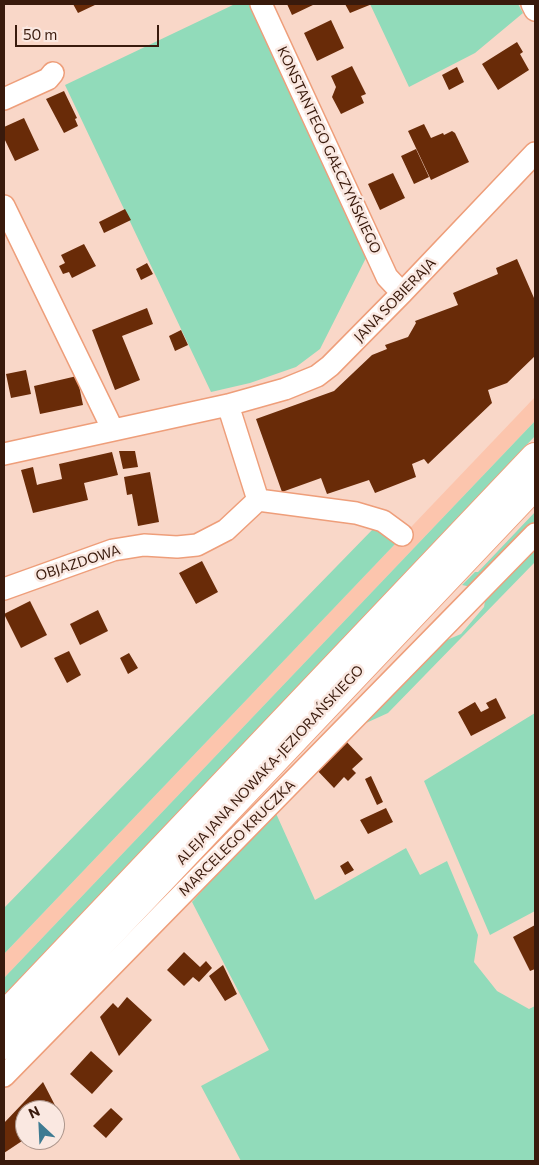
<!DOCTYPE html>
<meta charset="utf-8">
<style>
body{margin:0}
#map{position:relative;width:539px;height:1165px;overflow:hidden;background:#f9d7c8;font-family:Commissioner,sans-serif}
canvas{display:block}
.frame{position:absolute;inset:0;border:5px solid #391a0c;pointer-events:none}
.north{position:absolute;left:15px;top:1100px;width:50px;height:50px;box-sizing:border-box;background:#fae8e1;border:1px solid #ad968c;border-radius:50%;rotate:335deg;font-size:14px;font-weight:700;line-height:20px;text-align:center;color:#391a0c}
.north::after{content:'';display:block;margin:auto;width:18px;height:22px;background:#3e7b92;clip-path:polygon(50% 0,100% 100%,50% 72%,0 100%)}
.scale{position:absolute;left:15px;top:25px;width:144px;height:22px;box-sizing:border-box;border:2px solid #391a0c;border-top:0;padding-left:6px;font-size:15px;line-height:18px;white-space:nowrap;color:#391a0c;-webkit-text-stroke:4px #fae8e1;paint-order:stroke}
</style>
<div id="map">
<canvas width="539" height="1165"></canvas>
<div class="frame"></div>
<div class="north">N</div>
<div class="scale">50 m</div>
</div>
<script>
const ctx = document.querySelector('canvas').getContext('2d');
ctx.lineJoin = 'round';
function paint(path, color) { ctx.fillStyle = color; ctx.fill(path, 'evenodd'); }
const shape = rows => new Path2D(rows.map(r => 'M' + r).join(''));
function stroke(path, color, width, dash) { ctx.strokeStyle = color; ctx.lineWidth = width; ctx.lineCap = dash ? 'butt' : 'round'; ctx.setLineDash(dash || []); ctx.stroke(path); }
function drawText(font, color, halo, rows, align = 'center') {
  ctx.font = font + ' Commissioner,sans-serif'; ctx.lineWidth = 5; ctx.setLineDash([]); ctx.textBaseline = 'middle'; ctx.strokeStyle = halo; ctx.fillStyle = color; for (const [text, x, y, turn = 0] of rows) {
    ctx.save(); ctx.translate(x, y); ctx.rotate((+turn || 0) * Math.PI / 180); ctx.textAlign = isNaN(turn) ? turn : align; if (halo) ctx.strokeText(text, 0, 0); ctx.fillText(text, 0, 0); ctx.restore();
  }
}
paint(shape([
 [535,397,535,421,4,978,4,954]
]), '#fcc5ad');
paint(shape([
 [235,4,253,4,369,252,320,349,296,367,250,383,211,392,65,85],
 [370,4,518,4,523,13,475,53,409,87],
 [535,421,535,436,4,997,4,978],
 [535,512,535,528,476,588,462,585,475,572,478,572],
 [373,529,385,534,396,543,4,954,4,908],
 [535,545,535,562,388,713,355,728,442,642,461,634,484,607,486,595],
 [535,713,535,911,490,935,424,781],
 [274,809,315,900,406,848,420,875,447,861,478,935,474,962,497,991,529,1009,535,1006,535,1161,241,1161,201,1086,269,1050,192,902]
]), '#91dbba');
paint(shape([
 [73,4,97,4,78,13],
 [287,4,315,4,292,15],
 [345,4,372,4,350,13],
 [331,20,344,48,317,61,304,33],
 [517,42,523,52,520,54,529,70,498,90,482,64],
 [352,66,366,94,361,96,364,103,341,114,332,97,336,87,331,76],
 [457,67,464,82,449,90,442,75],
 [64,91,77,118,75,119,78,126,64,133,46,99],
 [24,118,39,150,15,161,4,138,4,127],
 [424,124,431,138,443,133,444,135,452,131,455,133,469,162,431,180,408,131],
 [416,149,429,177,414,184,401,156],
 [393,173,405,198,380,210,368,184],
 [125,209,131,220,104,233,99,222],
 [84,244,96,266,72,278,69,272,63,274,59,266,65,263,61,255],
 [517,259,534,298,535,297,535,356,507,383,488,390,492,403,428,464,424,459,412,464,416,477,375,493,369,480,327,494,321,478,282,492,256,419,334,391,372,355,387,349,385,345,408,337,416,323,415,321,458,305,453,293,498,274,496,268],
 [147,263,153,274,141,280,136,269],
 [147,308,153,324,122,336,140,380,115,390,92,330],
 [181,330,188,345,175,351,169,336],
 [26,370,31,394,11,398,6,374],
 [77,376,83,405,40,414,34,386],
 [119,451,135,451,138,467,123,469],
 [112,452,118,475,84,483,88,500,33,513,21,470,33,467,37,485,40,484,62,479,59,464],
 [150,472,159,522,138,526,132,494,127,495,124,477],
 [202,561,218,592,196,604,179,573],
 [30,601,47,635,21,648,4,614],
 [98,610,108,631,80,645,70,624],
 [69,651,81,675,67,683,54,658],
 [129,653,138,668,128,674,120,658],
 [496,698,506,718,471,736,458,712,475,702,481,712,489,708,486,703],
 [343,738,363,759,352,769,356,773,348,781,344,777,334,788,314,767],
 [371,776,383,802,377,805,365,779],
 [386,808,393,822,368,834,360,820],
 [348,861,354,870,345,875,340,866],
 [535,925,535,969,530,971,513,937],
 [184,952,200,967,206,961,212,968,199,982,193,977,184,986,167,970],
 [223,965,237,994,225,1001,209,976],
 [127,997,152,1020,119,1056,100,1017,113,1003,118,1008],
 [91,1051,113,1071,92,1094,70,1074],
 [43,1082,60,1115,55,1118,55,1110,25,1110,25,1139,4,1153,4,1123],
 [111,1108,123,1119,106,1138,93,1126]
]), '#692b08');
const minor = shape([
 [261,4,387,277,402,293],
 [532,4,535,10],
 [4,99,48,79,53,73],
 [4,206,113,430],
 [228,405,258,500],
 [4,454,228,405,285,389,317,376,330,366,402,293,535,153],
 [258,500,356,513,383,521,402,535],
 [4,589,113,550,144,545,177,547,197,545,226,530,258,500],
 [4,1076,535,534]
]);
const primary = shape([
 [4,1016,535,457],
 [4,1045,535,485]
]);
stroke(minor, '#ee9e7a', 24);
stroke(primary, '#ee9e7a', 30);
stroke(minor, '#fff', 21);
stroke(primary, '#fff', 28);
drawText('14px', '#391a0c', '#fae8e1', [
 ["KONSTANTEGO GAŁCZYŃSKIEGO",329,150,65],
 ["JANA SOBIERAJA",395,300,-46],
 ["OBJAZDOWA",78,563,-18],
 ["ALEJA JANA NOWAKA-JEZIORAŃSKIEGO",270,765,-47],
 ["MARCELEGO KRUCZKA",237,838,-45]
]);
</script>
